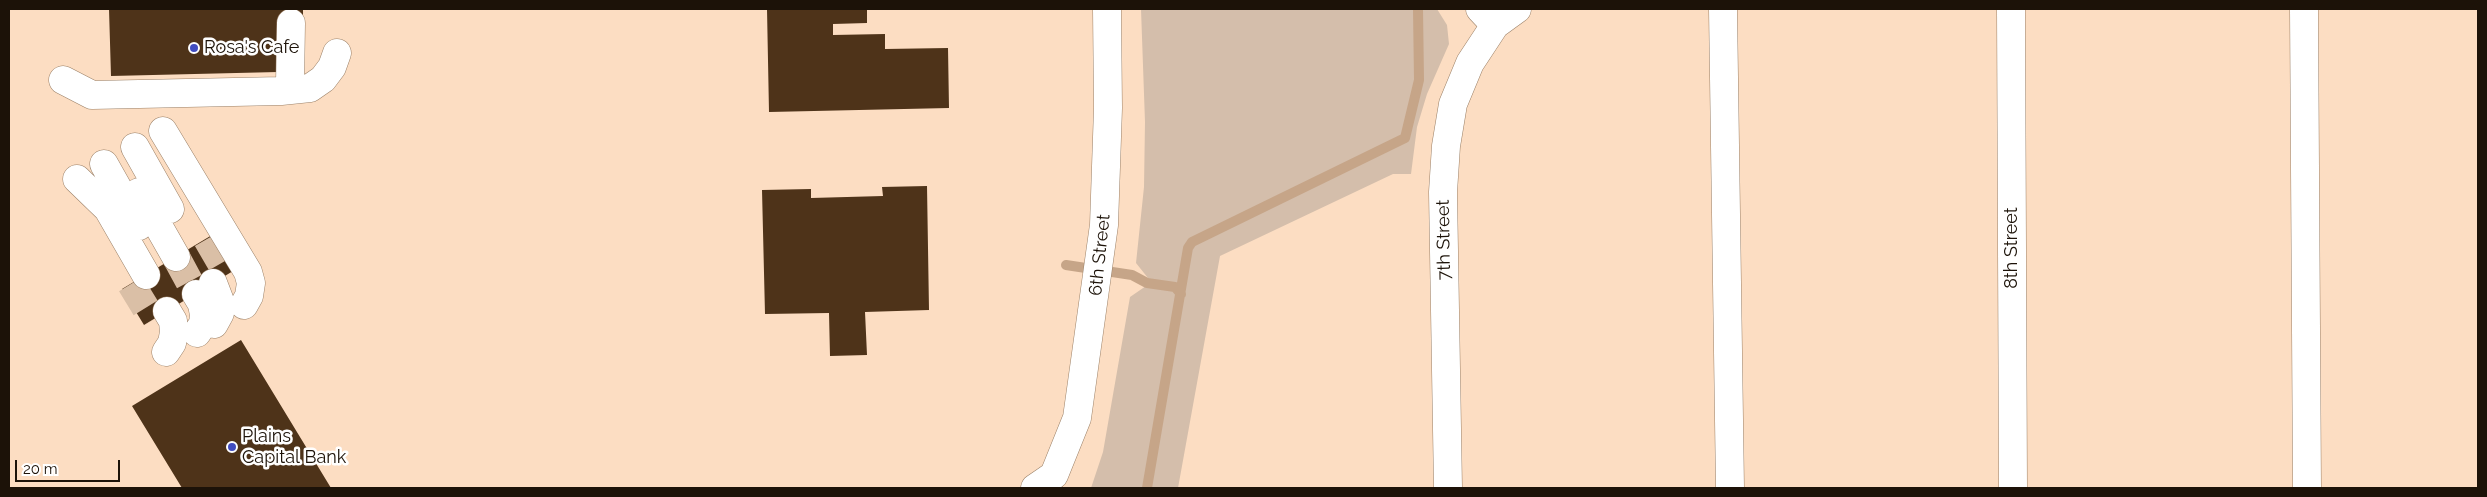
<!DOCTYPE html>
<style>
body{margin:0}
#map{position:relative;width:2487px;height:497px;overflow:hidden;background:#fcddc2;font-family:Raleway,sans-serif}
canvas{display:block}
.frame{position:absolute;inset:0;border:10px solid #1c1208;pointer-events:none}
.scale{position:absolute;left:15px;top:460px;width:105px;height:22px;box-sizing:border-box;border:2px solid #1c1208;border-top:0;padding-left:6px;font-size:15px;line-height:18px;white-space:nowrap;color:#1c1208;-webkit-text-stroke:4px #fff;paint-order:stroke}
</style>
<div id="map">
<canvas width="2487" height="497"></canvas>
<div class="frame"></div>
<div class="scale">20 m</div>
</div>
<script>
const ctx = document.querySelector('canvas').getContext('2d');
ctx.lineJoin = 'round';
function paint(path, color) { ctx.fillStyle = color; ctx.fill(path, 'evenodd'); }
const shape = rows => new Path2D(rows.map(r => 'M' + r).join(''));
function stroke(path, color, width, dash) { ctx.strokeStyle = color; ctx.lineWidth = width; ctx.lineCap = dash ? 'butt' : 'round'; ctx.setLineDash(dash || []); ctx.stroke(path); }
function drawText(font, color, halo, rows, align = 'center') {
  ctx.font = font + ' Raleway,sans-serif'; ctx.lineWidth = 5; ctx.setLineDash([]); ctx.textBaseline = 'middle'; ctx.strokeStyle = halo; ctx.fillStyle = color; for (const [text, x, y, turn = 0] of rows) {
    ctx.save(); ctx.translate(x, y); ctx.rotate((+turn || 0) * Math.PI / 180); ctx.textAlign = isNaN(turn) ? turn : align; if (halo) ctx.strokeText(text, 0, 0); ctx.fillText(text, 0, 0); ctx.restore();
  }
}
paint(shape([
 [1141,9,1437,9,1447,25,1449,44,1427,94,1417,127,1411,174,1393,174,1220,256,1178,488,1091,488,1103,452,1130,297,1146,286,1148,278,1136,263,1144,187,1145,122]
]), '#d4beab');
stroke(shape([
 [1066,265,1132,275,1147,283,1175,287,1181,294],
 [1147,488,1188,248,1192,242,1405,138,1419,80,1418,9]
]), '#c6a588', 10);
paint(shape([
 [109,9,303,9,303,23,277,23,278,72,111,76],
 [767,9,867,9,867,23,833,24,833,35,885,34,885,49,948,48,949,108,769,112],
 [927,186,929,310,865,312,867,355,830,356,829,313,765,314,762,190,811,189,811,198,883,196,882,187],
 [217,232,238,268,144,325,122,289],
 [241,340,331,488,182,488,132,406]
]), '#4e3319');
stroke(shape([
 [207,239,228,275],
 [176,257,196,294],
 [131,284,153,320]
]), '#dabfa6', 28, [28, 14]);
const minor = shape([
 [1723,9,1730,488],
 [2011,9,2013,488],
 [2304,9,2307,488],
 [1495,25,1517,9],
 [63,80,92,95,281,91,290,84,291,23],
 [281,91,310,88,323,79,332,67,337,53],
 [163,131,248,272,251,283,249,296,244,305],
 [135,147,170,209],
 [104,164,139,226],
 [77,179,108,209,146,275],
 [139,192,176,257],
 [213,283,221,304,220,313,214,324],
 [196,294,202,304,204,315,203,324,197,333],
 [166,352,172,343,174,332,173,321,167,311],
 [1035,488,1054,475,1077,418,1104,225,1108,108,1107,9],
 [1448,488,1443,192,1446,146,1453,104,1470,63,1495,25,1480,9]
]);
stroke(minor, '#9b8067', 29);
stroke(minor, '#fff', 28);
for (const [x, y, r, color] of [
 [194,48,5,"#404cc0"],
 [232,447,5,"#404cc0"]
]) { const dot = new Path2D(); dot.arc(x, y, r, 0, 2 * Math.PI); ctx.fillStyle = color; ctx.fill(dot); stroke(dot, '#fff', 2); }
drawText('18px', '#1c1208', '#fff', [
 ["Rosa's Cafe",204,48],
 ["Plains",242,437],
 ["Capital Bank",242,458]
], 'left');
drawText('18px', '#1c1208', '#fff', [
 ["7th Street",1444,240,-91],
 ["8th Street",2012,248,-90],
 ["6th Street",1100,255,-84]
]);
</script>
